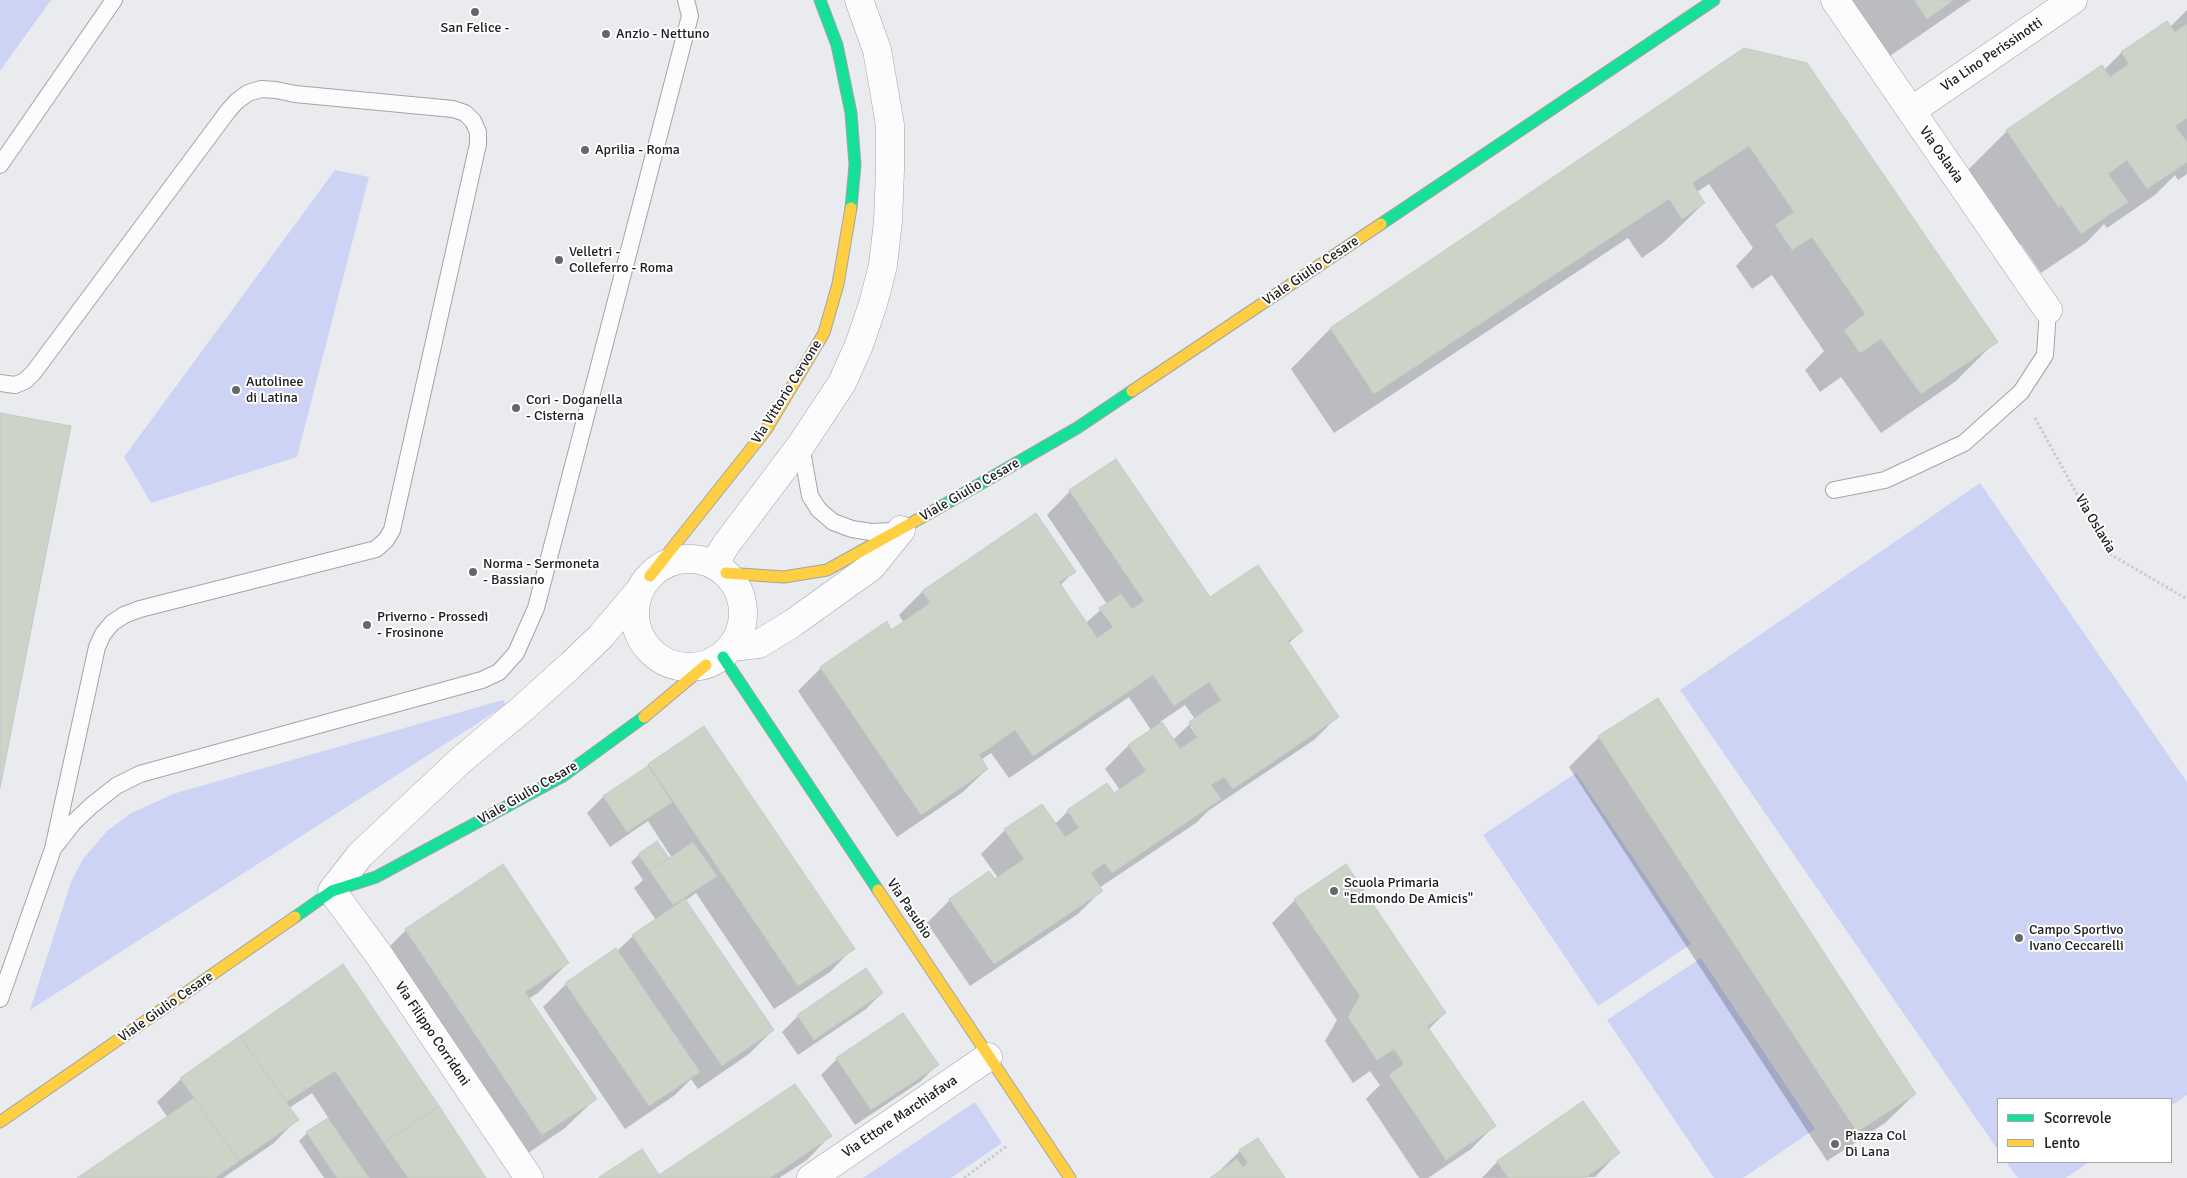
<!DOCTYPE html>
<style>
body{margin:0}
#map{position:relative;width:2187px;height:1178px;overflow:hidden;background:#eaebef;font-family:Signika,sans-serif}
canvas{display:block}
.legend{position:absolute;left:1997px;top:1098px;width:175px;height:65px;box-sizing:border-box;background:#fff;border:1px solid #a6a6a7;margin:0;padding:6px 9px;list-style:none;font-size:15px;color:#202022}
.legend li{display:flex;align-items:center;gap:10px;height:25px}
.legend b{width:25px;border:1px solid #a6a6a7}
</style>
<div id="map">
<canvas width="2187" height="1178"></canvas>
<ul class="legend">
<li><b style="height:6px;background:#16e098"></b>Scorrevole</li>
<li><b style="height:6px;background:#ffcf43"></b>Lento</li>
</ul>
</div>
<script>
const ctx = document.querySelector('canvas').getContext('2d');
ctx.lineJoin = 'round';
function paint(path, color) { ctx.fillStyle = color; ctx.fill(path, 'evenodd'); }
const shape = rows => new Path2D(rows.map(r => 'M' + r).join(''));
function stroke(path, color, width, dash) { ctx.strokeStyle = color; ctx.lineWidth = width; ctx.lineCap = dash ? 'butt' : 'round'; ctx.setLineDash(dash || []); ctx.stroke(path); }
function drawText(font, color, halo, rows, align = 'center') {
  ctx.font = font + ' Signika,sans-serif'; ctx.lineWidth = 4; ctx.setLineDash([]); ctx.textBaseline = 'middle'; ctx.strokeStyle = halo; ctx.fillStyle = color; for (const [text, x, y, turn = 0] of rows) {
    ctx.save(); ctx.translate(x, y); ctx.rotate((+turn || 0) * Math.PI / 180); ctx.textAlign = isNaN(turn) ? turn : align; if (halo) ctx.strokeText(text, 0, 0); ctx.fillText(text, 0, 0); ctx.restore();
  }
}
paint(shape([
 [0,0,51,0,0,71],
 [335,170,369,177,297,457,151,503,124,457],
 [1980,483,2187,782,2187,1095,2171,1106,2171,1099,1998,1099,1998,1150,1680,690],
 [503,700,506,705,30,1010,71,882,83,859,107,831,131,813,176,793],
 [1576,773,1691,944,1598,1006,1483,835],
 [1701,958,1815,1129,1743,1178,1714,1178,1607,1020],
 [975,1102,1002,1143,951,1178,863,1178],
 [2006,1162,2089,1162,2066,1178,2018,1178]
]), '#cdd3f5');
paint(shape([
 [1847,0,1971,0,1887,58],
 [2187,10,2187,174,2178,180,2175,175,2155,195,2107,228,2104,224,2087,242,2041,273,2021,244,2019,246,1967,171,2007,131,2102,66,2104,70,2121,53,2167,22,2170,27],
 [1744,50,1996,341,1956,381,1881,433,1841,377,1820,392,1805,370,1824,351,1772,275,1752,289,1736,266,1753,248,1709,184,1697,192,1704,203,1664,242,1642,258,1628,238,1334,433,1291,369,1330,329],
 [1070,491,1210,599,1302,631,1288,644,1337,717,1314,740,1208,811,1196,823,1099,888,1101,891,1078,914,970,986,927,923,950,900,998,878,981,854,1005,830,1042,805,1055,824,1068,811,1113,795,1120,790,1105,769,1128,746,1151,730,1129,697,1009,778,991,753,981,760,987,769,963,792,897,837,798,691,821,668,891,631,904,623,899,615,922,592,1036,515,1074,571,1060,586,1086,623,1107,604,1047,515],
 [1185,705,1195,719,1173,740,1160,722],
 [1190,726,1193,726,1201,743],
 [1599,737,1915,1094,1885,1123,1827,1161,1569,767],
 [649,765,853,948,830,972,774,1009,696,893,685,901,773,1030,749,1054,698,1089,691,1079,675,1095,625,1129,543,1007,566,984,617,951,633,936,656,920,634,888,643,880,631,862,639,855,667,858,664,863,672,858,648,821,610,847,587,813,603,797],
 [503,866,568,963,538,993,528,999,595,1099,565,1128,512,1164,376,960,406,930],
 [1295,900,1445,1013,1428,1030,1495,1125,1471,1149,1428,1178,1419,1178,1366,1099,1380,1085,1370,1071,1353,1083,1325,1041,1337,1020,1272,923],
 [342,966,484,1178,324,1178,299,1141,307,1133,329,1119,312,1093,289,1108,297,1119,274,1143,223,1178,80,1178,168,1118,157,1102,181,1079],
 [882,993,866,1009,798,1055,782,1032,798,1016],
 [837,1059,937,1065,921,1081,855,1125,821,1075],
 [1583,1103,1618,1153,1595,1177,1482,1178,1497,1162],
 [830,1136,807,1160,779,1178,600,1178,659,1177],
 [1240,1151,1284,1178,1212,1178]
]), '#0003');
const building = shape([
 [1914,0,1954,0,1927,19,1914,0],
 [2167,21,2175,32,2187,24,2187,118,2175,126,2187,142,2187,162,2147,189,2127,160,2108,174,2128,202,2081,234,2061,205,2059,208,2006,130,2102,65,2110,77,2129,64,2121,52,2167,21],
 [1744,48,1807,63,1998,342,1921,394,1881,339,1860,353,1844,330,1865,314,1812,237,1792,250,1775,225,1794,212,1749,146,1692,183,1705,203,1682,219,1669,199,1374,394,1330,328,1744,48],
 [0,413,71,426,0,788,0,413],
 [1116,459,1210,597,1258,565,1303,631,1288,641,1339,717,1233,789,1224,777,1211,785,1221,799,1112,873,1105,863,1091,873,1103,891,994,964,949,899,989,871,995,879,1024,859,1004,829,1042,804,1065,837,1079,828,1067,810,1107,783,1114,793,1146,771,1128,745,1162,722,1180,749,1198,737,1189,722,1221,700,1209,682,1174,706,1153,675,1033,756,1015,730,979,755,988,769,921,815,820,667,887,621,891,630,930,603,922,591,1036,513,1076,572,1059,582,1097,638,1113,627,1099,608,1121,594,1132,609,1144,601,1069,490,1116,459],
 [1658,698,1916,1094,1857,1132,1598,736,1658,698],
 [704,726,855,949,798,986,648,764,704,726],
 [648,766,672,802,627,832,603,796,648,766],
 [657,841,669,858,650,871,638,854,657,841],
 [693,842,717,876,673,905,650,871,693,842],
 [503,864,569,963,525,992,597,1099,542,1135,405,929,503,864],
 [1346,864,1446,1013,1427,1026,1496,1126,1446,1160,1389,1075,1404,1064,1394,1049,1377,1060,1348,1017,1360,996,1294,899,1346,864],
 [685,899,774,1030,722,1066,632,935,685,899],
 [616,948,700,1072,649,1106,565,983,616,948],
 [343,964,439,1106,384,1143,335,1071,286,1102,240,1036,343,964],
 [866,968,883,993,814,1040,797,1015,866,968],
 [903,1013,939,1065,871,1110,836,1058,903,1013],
 [240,1036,299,1120,239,1161,180,1078,240,1036],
 [795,1084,832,1136,770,1178,661,1178,659,1175,795,1084],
 [194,1098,239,1161,215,1178,77,1178,194,1098],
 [1583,1101,1620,1153,1585,1178,1508,1178,1497,1161,1583,1101],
 [439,1106,486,1178,408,1178,384,1143,439,1106],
 [328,1118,369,1178,337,1178,306,1132,328,1118],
 [1258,1138,1285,1178,1210,1178,1237,1159,1243,1167,1248,1163,1239,1150,1258,1138],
 [642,1149,661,1178,598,1178,642,1149]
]);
paint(building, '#cbd4c6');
stroke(building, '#c7c8c9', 1);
const lane = shape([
 [0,165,114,0],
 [0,383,15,385,25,381,34,372,228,111,237,101,248,93,261,89,276,90,295,94,453,109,465,113,473,121,478,132,478,144,392,530,386,540,376,549,140,609,124,615,112,623,103,634,97,647,53,849,0,999],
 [801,445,810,496,819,510,833,522,852,529,871,532,891,531],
 [1834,490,1885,480,1964,443,2021,392,2045,355,2048,310],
 [56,845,73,823,91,806,116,786,140,774,482,680,499,672,516,653,536,608,690,16,686,0]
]);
const street = shape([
 [1835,0,2048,310],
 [1911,111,2073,0],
 '635 613a54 54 0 1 1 108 0a54 54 0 1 1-108 0Z',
 [714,565,725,546,801,445,842,383,859,345,873,304,883,265,888,221,890,170,890,125,877,50,859,0],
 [732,647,759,644,793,623,871,567,901,530],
 [529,1178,379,955,332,891,360,855,461,760,522,709,571,665,601,636,639,591],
 [811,1178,988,1057]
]);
const fast = shape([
 [820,0,837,45,851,113,855,165,851,208],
 [1381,224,1714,0],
 [935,510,1077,428,1132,391],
 [723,657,878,890],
 [295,917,332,891,376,877,563,776,644,717]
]);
const slow = shape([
 [1132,391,1381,224],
 [726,573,784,577,827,570,935,510],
 [650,576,766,430,824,333,838,284,851,208],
 [644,717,706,665],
 [878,890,1070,1178],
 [0,1122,295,917]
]);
stroke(lane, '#a3a4a6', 18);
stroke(street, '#a3a4a6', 29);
stroke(fast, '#a3a4a6', 13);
stroke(slow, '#a3a4a6', 13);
stroke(shape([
 [2035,418,2110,554,2187,599],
 [964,1178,1008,1145]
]), '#cbcbcc', 3, [2.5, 2.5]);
stroke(lane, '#fcfcfd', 16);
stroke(street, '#fcfcfd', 28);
stroke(fast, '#16e098', 11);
stroke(slow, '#ffcf43', 11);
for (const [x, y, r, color] of [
 [475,12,5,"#67676a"],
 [606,34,5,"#67676a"],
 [585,150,5,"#67676a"],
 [559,260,5,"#67676a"],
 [236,390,5,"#67676a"],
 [516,408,5,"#67676a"],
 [473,572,5,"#67676a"],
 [367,625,5,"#67676a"],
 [1334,891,5,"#67676a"],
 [2019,938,5,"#67676a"],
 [1835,1144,5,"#67676a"]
]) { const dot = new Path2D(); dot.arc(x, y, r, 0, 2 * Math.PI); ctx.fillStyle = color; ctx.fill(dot); stroke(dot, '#fff', 2); }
drawText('14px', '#202022', '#fff', [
 ["San Felice -",475,28,"center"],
 ["Anzio - Nettuno",616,34],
 ["Aprilia - Roma",595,150],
 ["Velletri -",569,252],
 ["Colleferro - Roma",569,268],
 ["Autolinee",246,382],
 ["di Latina",246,398],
 ["Cori - Doganella",526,400],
 ["- Cisterna",526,416],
 ["Norma - Sermoneta",483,564],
 ["- Bassiano",483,580],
 ["Priverno - Prossedi",377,617],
 ["- Frosinone",377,633],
 ["Scuola Primaria",1344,883],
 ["\"Edmondo De Amicis\"",1344,899],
 ["Campo Sportivo",2029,930],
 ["Ivano Ceccarelli",2029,946],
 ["Piazza Col",1845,1136],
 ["Di Lana",1845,1152]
], 'left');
drawText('14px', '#202022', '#fff', [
 ["Via Lino Perissinotti",1992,55,-34],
 ["Via Oslavia",1941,155,55],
 ["Viale Giulio Cesare",1311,271,-34],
 ["Via Vittorio Cervone",787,392,-58],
 ["Viale Giulio Cesare",970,490,-30],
 ["Via Oslavia",2095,524,59],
 ["Viale Giulio Cesare",528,793,-30],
 ["Via Pasubio",909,909,56],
 ["Viale Giulio Cesare",166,1007,-35],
 ["Via Filippo Corridoni",432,1034,56],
 ["Via Ettore Marchiafava",900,1117,-34]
]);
</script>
